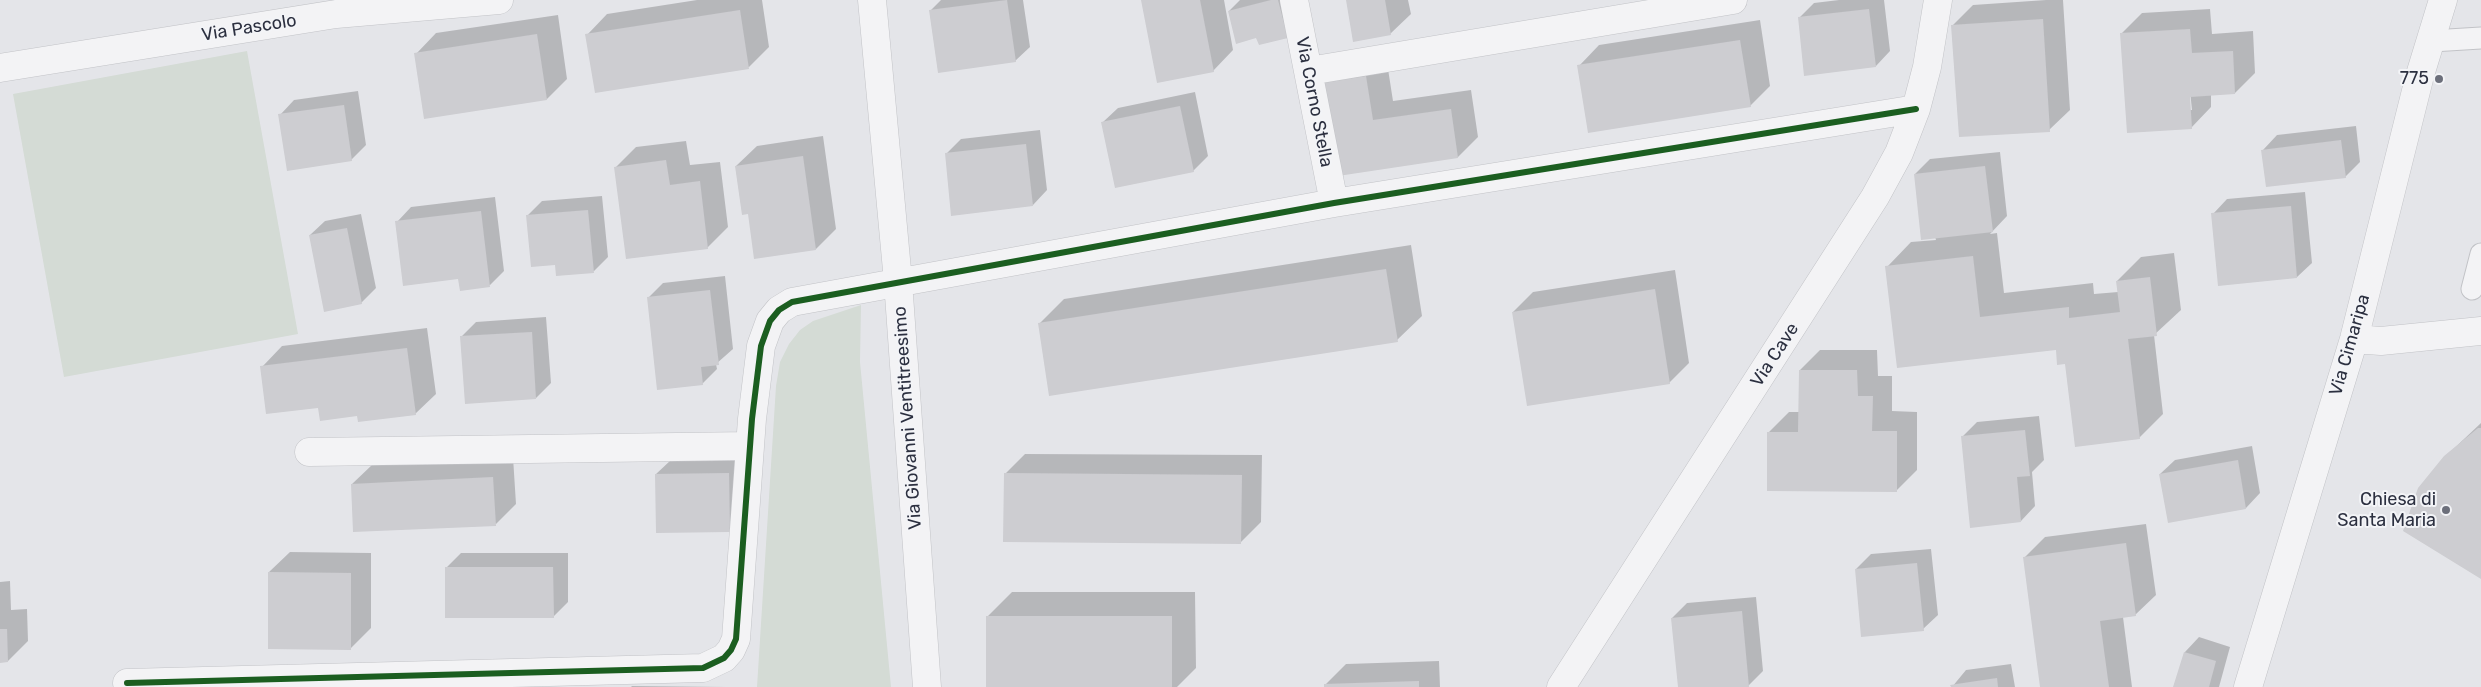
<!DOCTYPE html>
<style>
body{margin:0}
canvas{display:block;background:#e4e5e9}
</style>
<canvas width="2481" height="687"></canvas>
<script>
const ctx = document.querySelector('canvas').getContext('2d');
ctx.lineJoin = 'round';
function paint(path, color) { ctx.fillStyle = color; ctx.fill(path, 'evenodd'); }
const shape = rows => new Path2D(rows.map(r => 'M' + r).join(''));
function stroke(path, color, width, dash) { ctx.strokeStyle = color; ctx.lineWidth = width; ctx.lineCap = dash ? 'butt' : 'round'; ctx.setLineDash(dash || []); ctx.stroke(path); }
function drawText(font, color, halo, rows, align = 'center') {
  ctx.font = font + ' Rubik,sans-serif'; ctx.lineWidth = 4; ctx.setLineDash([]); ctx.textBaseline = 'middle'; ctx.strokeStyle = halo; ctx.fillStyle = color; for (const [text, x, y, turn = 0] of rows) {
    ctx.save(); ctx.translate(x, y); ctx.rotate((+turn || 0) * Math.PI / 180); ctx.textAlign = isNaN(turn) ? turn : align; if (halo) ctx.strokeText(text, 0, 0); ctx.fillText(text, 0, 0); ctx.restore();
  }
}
paint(shape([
 [247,51,298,334,64,377,13,94],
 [861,305,860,362,891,687,757,687,776,386,780,362,789,344,800,330,813,321]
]), '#d4dbd5');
paint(shape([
 [697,0,762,0,769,47,749,67,587,35,607,14],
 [941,0,1023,0,1030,47,1015,61,931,10],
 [1142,0,1224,0,1233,50,1213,71],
 [1240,0,1296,0,1287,37,1257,37,1229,11],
 [1347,0,1408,0,1411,14,1390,34],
 [1839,0,1884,0,1890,51,1876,66,1799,18,1814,3],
 [2046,0,2063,0,2070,110,2049,130,1953,25,1973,5],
 [2210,9,2212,34,2253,31,2255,73,2235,93,2211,95,2211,107,2191,128,2121,34,2142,13],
 [2188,91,2190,91,2192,110,2189,110],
 [558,15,567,79,547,99,416,54,436,33],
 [1760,20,1770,86,1750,106,1579,66,1599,45],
 [1386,56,1393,101,1471,90,1478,137,1458,157,1339,175,1325,82],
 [358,91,366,145,351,160,280,115,294,100],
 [1195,92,1208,156,1193,171,1103,122,1118,108],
 [2356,126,2360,162,2345,177,2263,150,2277,135],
 [1040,130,1047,190,1033,205,946,154,961,139],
 [823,136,836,229,816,249,749,213,736,166,757,146],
 [686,141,690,165,720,162,728,227,707,248,616,167,636,147],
 [2000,152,2007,216,1990,234,1997,233,2004,293,2093,283,2094,294,2118,292,2117,281,2141,257,2174,253,2181,310,2154,335,2163,414,2139,438,2066,362,2057,349,1898,366,1887,267,1911,242,1936,240,1915,174,1930,159],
 [2305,192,2312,263,2297,277,2213,214,2227,199],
 [602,196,608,257,594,271,556,264,527,216,542,201],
 [495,197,504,271,490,285,459,278,397,222,411,207],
 [361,214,376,288,361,303,310,235,325,221],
 [1411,245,1422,316,1397,340,1039,324,1064,299],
 [1675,270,1689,363,1669,383,1513,312,1533,292],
 [725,276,733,349,716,364,717,369,702,384,648,298,663,283],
 [546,317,551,383,536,398,461,337,476,322],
 [427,328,436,394,415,414,319,406,262,367,282,346],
 [1820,350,1877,350,1878,376,1892,376,1892,411,1917,412,1917,470,1897,490,1768,433,1789,412,1800,412,1800,370],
 [2039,416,2044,460,2032,472,2035,506,2021,521,1962,437,1977,422],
 [2481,423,2481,578,2445,457],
 [2252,446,2260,493,2246,508,2160,474,2175,460],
 [1025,454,1262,455,1261,522,1241,542,1005,474],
 [513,457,516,504,496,524,352,484,373,464],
 [743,459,745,516,730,531,656,474,671,460],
 [2146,524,2156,595,2135,615,2123,617,2132,687,2041,687,2024,558,2045,537],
 [1931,549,1938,615,1923,629,1856,569,1871,554],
 [290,552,371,553,371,628,350,649,269,572],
 [461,553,568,553,568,602,553,617,446,568],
 [10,581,11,610,27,609,28,641,8,661,0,661,0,582],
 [1012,592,1195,592,1196,668,1177,687,988,687,988,616],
 [1756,597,1763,671,1748,686,1679,687,1672,618,1687,603],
 [2199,637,2230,647,2219,687,2175,687,2185,652],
 [1439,661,1440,687,1326,687,1326,684,1346,664],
 [2011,664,2015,687,1952,687,1966,670],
 [632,686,727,687,631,687]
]), '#0003');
paint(shape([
 [1007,0,1016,62,938,73,929,10],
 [1141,0,1200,0,1214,72,1157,83],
 [1271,0,1278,0,1288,38,1259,45,1256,38,1236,44,1228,11],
 [1346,0,1385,0,1391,35,1353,42],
 [1869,9,1876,67,1804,76,1798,17],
 [740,10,749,69,595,93,585,34],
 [2043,19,2050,132,1959,137,1951,25],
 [2190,29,2192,53,2233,51,2235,94,2190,97,2192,129,2127,133,2120,33],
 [537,34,547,100,424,119,414,53],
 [1740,40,1751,107,1588,133,1577,65],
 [1366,76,1373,120,1451,109,1458,158,1338,176,1324,82],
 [344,105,352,161,287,171,278,114],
 [1180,106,1194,172,1115,188,1101,122],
 [2341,140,2346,178,2266,187,2261,150],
 [1026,144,1033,206,951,216,945,153],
 [803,156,816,250,754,259,748,214,742,215,735,166],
 [666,160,670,185,700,181,708,249,626,259,614,167],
 [1985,166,1993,232,1921,240,1914,174],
 [2291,206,2297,278,2218,286,2211,213],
 [588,210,594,273,556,276,555,265,531,267,526,215],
 [481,211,490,287,460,291,458,279,403,286,395,221],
 [347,228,362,304,324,312,309,235],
 [1973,256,1980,317,2069,307,2069,318,2120,312,2116,281,2150,277,2157,336,2128,339,2140,439,2075,447,2065,364,2057,365,2056,350,1897,368,1885,266],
 [1386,269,1398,342,1049,396,1038,323],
 [1655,289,1670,384,1527,406,1512,312],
 [710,290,719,365,701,367,703,385,657,390,647,297],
 [532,332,536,399,465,404,460,336],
 [407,348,416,415,358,422,357,416,320,421,318,408,266,414,260,366],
 [1799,370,1857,370,1858,396,1873,396,1872,431,1897,431,1897,492,1767,491,1767,432,1798,432],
 [2478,428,2481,428,2481,579,2403,531,2418,488,2444,456],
 [2025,430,2030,476,2017,477,2021,522,1970,528,1961,436],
 [2238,460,2246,509,2168,523,2159,474],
 [729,473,730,532,656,533,655,474],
 [1004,473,1242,475,1241,544,1003,542],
 [493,477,496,526,353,532,351,484],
 [2126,543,2136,616,2100,621,2109,687,2040,687,2023,557],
 [1917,563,1924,631,1861,637,1855,569],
 [445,567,553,567,554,618,445,618],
 [268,572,351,573,351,650,268,649],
 [1742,611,1749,687,1678,687,1671,618],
 [986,616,1172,616,1172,687,986,687],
 [0,629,7,629,8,662,0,663],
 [2184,652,2216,661,2209,687,2173,687],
 [1997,678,1998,687,1951,687,1950,685],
 [1419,681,1419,687,1324,687,1324,684]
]), '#cdcdd1');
const service = shape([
 [2432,41,2481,38],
 [2472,289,2481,254]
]);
const minor = shape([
 [872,0,898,281,927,687],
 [1294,0,1334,203],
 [0,68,336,14,499,0],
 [1309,71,1733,0],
 [2354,339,2381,341,2481,331],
 [309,452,750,446],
 [127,683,703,668,724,658,731,650,736,639,752,419,761,346,770,321,779,310,792,302,1334,203,1916,109],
 [1561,687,1875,197,1899,153,1916,109,1927,67,1938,0],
 [2248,687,2354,339,2420,75,2443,0]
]);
stroke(service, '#c2c3c7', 23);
stroke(minor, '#c2c3c7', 29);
stroke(service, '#f3f3f5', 21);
stroke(minor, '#f3f3f5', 28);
stroke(shape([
 [127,683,703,668,724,658,731,650,736,639,752,419,761,346,770,321,779,310,792,302,1334,203,1916,109]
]), '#1b5e20', 6);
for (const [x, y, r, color] of [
 [2439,79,5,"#6c6f7b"],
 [2446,510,5,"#6c6f7b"]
]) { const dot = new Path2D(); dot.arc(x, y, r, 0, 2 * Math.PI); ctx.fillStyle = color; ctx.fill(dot); stroke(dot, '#f3f4f7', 2); }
drawText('18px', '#2c3040', '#f3f4f7', [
 ["Via Pascolo",249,28,-9],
 ["Via Corno Stella",1314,102,79],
 ["Via Cimaripa",2350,345,-74],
 ["Via Cave",1775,355,-57],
 ["Via Giovanni Ventitreesimo",908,418,-94]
]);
drawText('18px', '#2c3040', '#f3f4f7', [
 ["775",2429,79],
 ["Chiesa di",2436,500],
 ["Santa Maria",2436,521]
], 'right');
</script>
